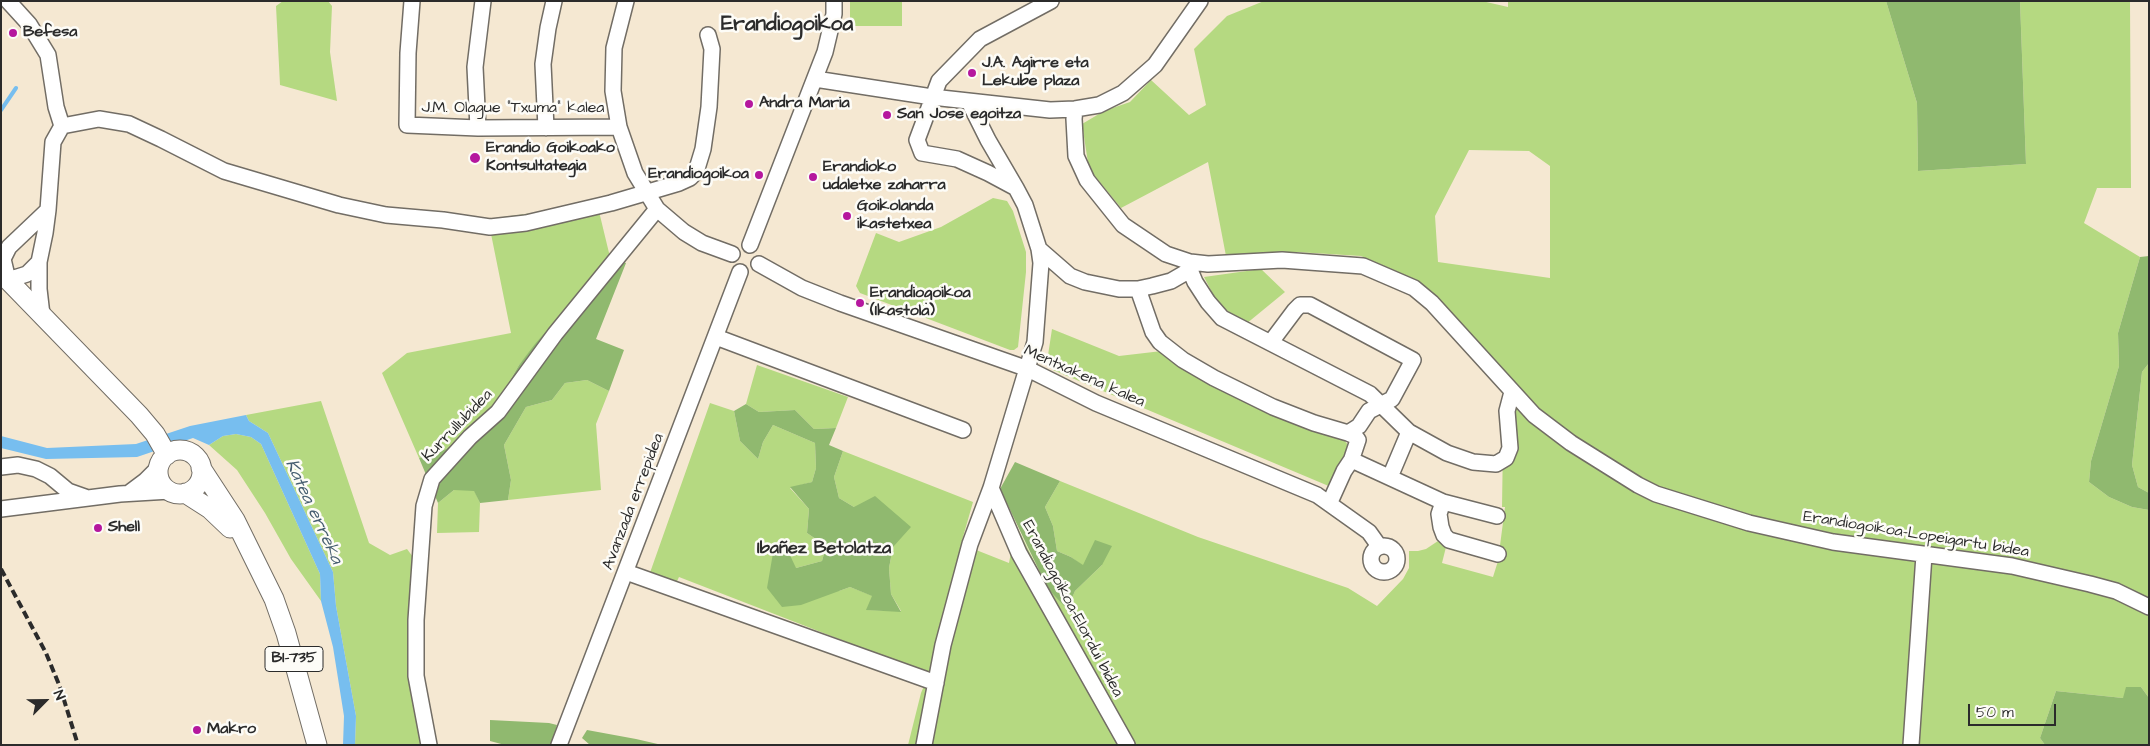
<!DOCTYPE html>
<meta charset="utf-8">
<style>
body{margin:0}
#map{position:relative;width:2150px;height:746px;overflow:hidden;background:#f5e8d2;font-family:"Architects Daughter",sans-serif}
canvas{display:block}
.frame{position:absolute;inset:0;border:2px solid #2b2b2b;pointer-events:none}
.north{position:absolute;left:20px;top:676px;width:50px;height:50px;-webkit-text-stroke:4px #fdfcf7;paint-order:stroke;rotate:67deg;font-size:14px;font-weight:700;line-height:20px;text-align:center;color:#2b2b2b}
.north::after{content:'';display:block;margin:auto;width:18px;height:22px;background:#2b2b2b;clip-path:polygon(50% 0,100% 100%,50% 72%,0 100%)}
.scale{position:absolute;left:1968px;top:704px;width:88px;height:22px;box-sizing:border-box;border:2px solid #2b2b2b;border-top:0;padding-left:6px;font-size:15px;line-height:18px;white-space:nowrap;color:#2b2b2b;-webkit-text-stroke:4px #fdfcf7;paint-order:stroke}
</style>
<div id="map">
<canvas width="2150" height="746"></canvas>
<div class="frame"></div>
<div class="north">N</div>
<div class="scale">50 m</div>
</div>
<script>
const ctx = document.querySelector('canvas').getContext('2d');
ctx.lineJoin = 'round';
function paint(path, color) { ctx.fillStyle = color; ctx.fill(path, 'evenodd'); }
const shape = rows => new Path2D(rows.map(r => 'M' + r).join(''));
function stroke(path, color, width, dash) { ctx.strokeStyle = color; ctx.lineWidth = width; ctx.lineCap = dash ? 'butt' : 'round'; ctx.setLineDash(dash || []); ctx.stroke(path); }
function drawText(font, color, halo, rows, align = 'center') {
  ctx.font = font + ' "Architects Daughter",sans-serif'; ctx.lineWidth = 5; ctx.setLineDash([]); ctx.textBaseline = 'middle'; ctx.strokeStyle = halo; ctx.fillStyle = color; for (const [text, x, y, turn = 0] of rows) {
    ctx.save(); ctx.translate(x, y); ctx.rotate((+turn || 0) * Math.PI / 180); ctx.textAlign = isNaN(turn) ? turn : align; if (halo) ctx.strokeText(text, 0, 0); ctx.fillText(text, 0, 0); ctx.restore();
  }
}
paint(shape([
 [283,1,328,1,332,6,330,52,337,101,280,85,276,6],
 [850,1,902,1,902,26,850,26],
 [1264,1,1482,1,1508,7,1508,1,1886,1,1917,103,1918,171,2026,164,2020,1,2130,1,2131,188,2097,188,2084,223,2140,257,2118,333,2119,366,2091,461,2089,482,2109,497,2132,507,2149,510,2149,698,2141,687,2123,698,2056,691,2040,738,2045,745,908,745,921,693,929,674,679,577,671,594,646,584,710,403,734,411,740,441,758,459,763,442,773,425,815,443,816,468,812,482,790,488,809,509,807,533,826,546,822,561,796,568,767,588,839,591,850,587,873,596,867,610,901,611,891,594,889,568,893,547,854,507,839,498,834,477,843,451,973,502,961,544,1009,563,1016,525,1048,589,1067,608,1075,591,1102,565,1083,566,1071,557,1057,551,1053,526,1045,507,1060,481,1198,537,1348,588,1377,606,1403,579,1409,568,1409,551,1418,551,1426,549,1438,541,1446,547,1442,563,1493,577,1498,561,1505,507,1502,507,1504,375,1448,313,1412,278,1361,256,1297,252,1226,256,1208,162,1121,208,1089,169,1082,124,1104,111,1130,102,1151,80,1189,115,1206,105,1194,49,1227,16],
 [1469,150,1529,151,1550,166,1550,278,1438,262,1435,216],
 [993,198,1007,201,1013,211,1026,252,1026,272,1018,347,1014,350,1010,350,860,293,856,286,876,233,899,242,941,227],
 [596,199,610,257,519,365,497,403,471,429,446,449,419,458,382,373,407,353,511,333,488,219,533,213],
 [1261,269,1285,292,1246,324,1218,304,1204,277],
 [1052,329,1119,356,1162,351,1343,439,1349,446,1331,487,1053,370,1047,362],
 [2149,363,2149,493,2138,487,2132,465,2142,372],
 [757,365,848,397,836,428,814,429,795,410,759,412,746,404],
 [587,380,609,391,596,424,601,490,508,500,511,480,504,445,526,407,552,400,565,383],
 [321,401,369,543,390,555,407,549,413,557,424,745,355,745,356,716,336,606,333,572,268,433,249,421,246,415],
 [236,434,251,437,261,444,320,574,321,601,291,559,265,513,237,470,209,445,223,436],
 [454,490,474,490,480,503,479,532,437,533,438,503]
]), '#b5d981');
paint(shape([
 [1886,1,2020,1,2026,164,1918,171,1917,103],
 [2149,256,2149,363,2142,372,2132,465,2138,487,2149,493,2149,510,2132,507,2109,497,2089,482,2091,461,2119,366,2118,333,2140,257],
 [610,257,626,263,596,339,624,350,609,391,587,380,565,383,552,400,526,407,504,445,511,480,508,500,480,503,474,491,454,490,438,503,419,458,446,449,471,429,497,403,519,365,535,344],
 [746,404,759,412,795,410,814,429,836,428,829,445,843,451,834,477,839,498,854,507,875,496,911,527,893,547,889,568,891,594,901,612,866,610,872,596,850,587,801,605,782,607,767,588,773,553,788,551,796,568,822,561,826,546,807,533,809,509,790,487,812,482,816,468,815,443,773,425,763,442,758,459,740,441,734,411],
 [1015,462,1060,481,1045,507,1053,526,1057,551,1071,557,1083,565,1095,540,1112,546,1102,565,1075,591,1067,609,1048,589,1000,489],
 [2126,687,2141,687,2149,698,2149,744,2045,745,2040,738,2056,691,2123,698],
 [490,720,549,723,557,725,551,745,505,745,490,741],
 [587,730,636,739,662,745,590,745,582,738]
]), '#90b96f');
paint(shape([
 [246,415,249,421,268,433,333,572,336,606,356,716,355,745,343,745,344,716,333,647,321,601,320,574,261,444,251,437,236,434,223,436,209,445,193,438,137,457,46,459,1,448,1,436,47,448,136,444,190,426]
]), '#77beef');
stroke(shape([
 [1,110,16,88]
]), '#77beef', 4);
const minor = shape([
 [8,1,29,24,48,55,56,107,62,126],
 [412,1,408,53,407,125,478,128,619,127],
 [626,1,614,48,613,91,619,127,635,173,657,209,684,232,702,243,732,254],
 [815,79,932,97,1050,110,1075,109,1099,105,1123,93,1155,65,1200,1],
 [969,102,988,140,1016,188],
 [1075,109,1074,119,1076,156,1087,180,1123,225,1166,254,1190,262,1208,264,1282,260,1363,266,1414,288,1432,303,1534,415,1571,443,1638,485,1656,494,1749,523,1833,542,2012,566,2090,584,2116,591,2149,607],
 [478,128,475,67,483,1],
 [546,128,543,64,548,28,554,1],
 [48,210,9,247,3,259,8,280,27,274,39,262,45,233,48,210,53,142,62,126,99,119,129,124,161,139,224,171,339,205,386,215,443,220,490,227,526,223,611,203,679,183,690,178,696,172,703,149,709,107,712,49,708,35],
 [750,245,825,52,834,14,834,1],
 [1039,249,1070,276,1085,282,1119,289,1138,289,1152,286,1171,281,1190,270],
 [39,262,39,289,42,315],
 [1190,262,1190,270,1195,282,1208,302,1222,318,1370,394,1409,432,1447,453,1473,462,1496,464,1506,458,1510,448,1507,411,1512,392],
 [759,264,802,288,840,303,1028,369,1096,403,1317,495,1369,532,1379,546],
 [1138,289,1153,332,1160,342,1183,360,1214,378,1273,407,1314,423,1348,433,1359,426,1369,411,1392,399,1413,360,1310,305,1300,305,1295,310,1271,342],
 [716,337,963,430],
 [1348,433,1355,436,1358,440,1352,458,1354,461,1443,502,1497,516],
 [1,467,18,465,36,469,50,476,68,491,85,497],
 [1390,477,1409,432],
 [991,488,1019,553,1127,745],
 [129,493,145,481,159,467],
 [1330,502,1344,471,1352,459],
 [1443,502,1439,514,1441,527,1444,535,1449,540,1498,554],
 [1,509,120,494,170,491],
 '1371 559a13 13 0 1 1 26 0a13 13 0 1 1-26 0Z',
 [626,572,936,683],
 [429,745,416,676,416,620,424,506,432,479,470,437,498,412,555,334,657,209],
 [559,745,740,272],
 [924,745,943,645,970,544,991,488,1035,342,1041,263,1039,249,1025,205,1016,188,988,173,957,159,922,153,917,140,939,81,980,39,1051,1],
 [1911,745,1924,555]
]);
const major = shape([
 [1,273,139,415,155,434,167,455],
 '158 472a22 22 0 1 1 44 0a22 22 0 1 1-44 0Z',
 [201,468,235,520,274,599,286,633,317,745],
 [185,493,210,509,230,528]
]);
stroke(minor, '#726d65', 18);
stroke(major, '#726d65', 21);
stroke(minor, '#fff', 15);
stroke(major, '#fff', 19);
stroke(shape([
 [1,569,46,653,60,687,78,745]
]), '#2b2b2b', 4, [8, 4]);
for (const [x, y, r, color] of [
 [13,33,5,"#b5179e"],
 [972,73,5,"#b5179e"],
 [749,104,5,"#b5179e"],
 [887,115,5,"#b5179e"],
 [475,158,6,"#b5179e"],
 [759,175,5,"#b5179e"],
 [813,177,5,"#b5179e"],
 [847,216,5,"#b5179e"],
 [860,303,5,"#b5179e"],
 [98,528,5,"#b5179e"],
 [197,730,5,"#b5179e"]
]) { const dot = new Path2D(); dot.arc(x, y, r, 0, 2 * Math.PI); ctx.fillStyle = color; ctx.fill(dot); stroke(dot, '#fdfcf7', 2); }
for (const [x, y, w] of [
 [294,659,58]
]) { const box = new Path2D(); box.roundRect(x - w / 2, y - 12.5, w, 25, 4); ctx.fillStyle = '#fdfcf7'; ctx.fill(box); stroke(box, '#2b2b2b', 1); }
drawText('bold 15px', '#2b2b2b', null, [
 ["BI-735",294,659]
]);
drawText('bold 16px', '#2b2b2b', '#fdfcf7', [
 ["Befesa",23,33],
 ["J.A. Agirre eta",982,64],
 ["Lekube plaza",982,82],
 ["Andra Maria",759,104],
 ["San Jose egoitza",897,115],
 ["Erandio Goikoako",486,149],
 ["Kontsultategia",486,167],
 ["Erandioko",823,168],
 ["udaletxe zaharra",823,186],
 ["Erandiogoikoa",749,175,"right"],
 ["Goikolanda",857,207],
 ["ikastetxea",857,225],
 ["Erandiogoikoa",870,294],
 ["(Ikastola)",870,312],
 ["Shell",108,528],
 ["Makro",207,730]
], 'left');
drawText('16px', '#2b2b2b', '#fdfcf7', [
 ["J.M. Olague \"Txuma\" kalea",513,109],
 ["Mentxakena kalea",1084,377,24],
 ["Kurrullubidea",458,426,-46],
 ["Avanzada errepidea",634,502,-69],
 ["Erandiogoikoa-Lopeigartu bidea",1916,535,9],
 ["Erandiogoikoa-Elordui bidea",1072,609,62]
]);
drawText('italic 18px', '#465e70', '#fdfcf7', [
 ["Katea erreka",313,512,65]
]);
drawText('bold 18px', '#2b2b2b', '#fdfcf7', [
 ["Ibañez Betolatza",824,549]
]);
drawText('bold 21px', '#2b2b2b', '#fdfcf7', [
 ["Erandiogoikoa",787,26]
]);
</script>
